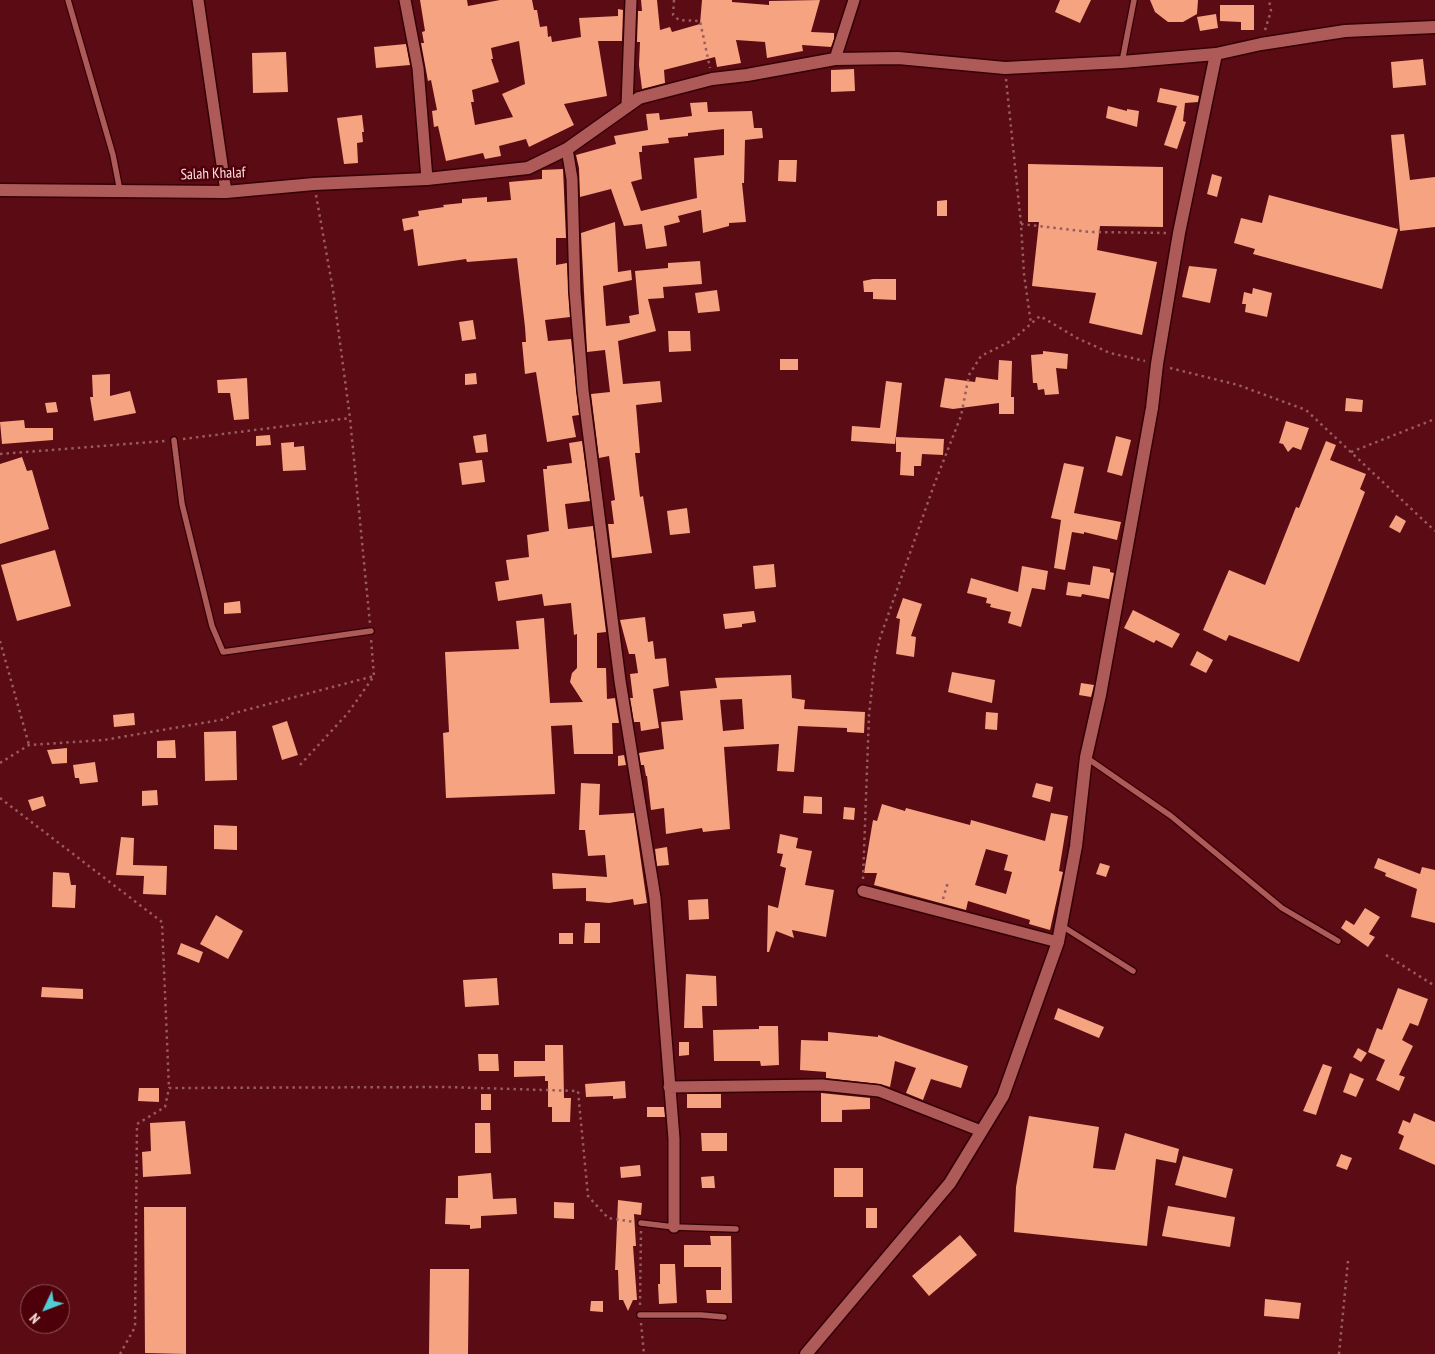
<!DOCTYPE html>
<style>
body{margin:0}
#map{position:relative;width:1435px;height:1354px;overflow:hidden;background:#5a0b14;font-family:"PT Sans Narrow",sans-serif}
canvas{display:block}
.north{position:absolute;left:20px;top:1284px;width:50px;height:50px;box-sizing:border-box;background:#4d000a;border:1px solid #945a5f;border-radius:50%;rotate:227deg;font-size:14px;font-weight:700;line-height:20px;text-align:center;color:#fee0df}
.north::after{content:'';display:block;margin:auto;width:18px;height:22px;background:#51ccd4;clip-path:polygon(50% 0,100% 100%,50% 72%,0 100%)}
</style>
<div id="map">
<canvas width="1435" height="1354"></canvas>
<div class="north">N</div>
</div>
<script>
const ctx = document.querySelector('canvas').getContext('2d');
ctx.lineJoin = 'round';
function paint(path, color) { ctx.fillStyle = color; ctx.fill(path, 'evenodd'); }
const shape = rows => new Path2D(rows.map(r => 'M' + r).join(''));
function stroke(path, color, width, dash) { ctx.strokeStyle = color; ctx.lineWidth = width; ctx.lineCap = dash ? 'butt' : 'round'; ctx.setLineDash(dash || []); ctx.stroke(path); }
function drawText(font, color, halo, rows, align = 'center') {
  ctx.font = font + ' "PT Sans Narrow",sans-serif'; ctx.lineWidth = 5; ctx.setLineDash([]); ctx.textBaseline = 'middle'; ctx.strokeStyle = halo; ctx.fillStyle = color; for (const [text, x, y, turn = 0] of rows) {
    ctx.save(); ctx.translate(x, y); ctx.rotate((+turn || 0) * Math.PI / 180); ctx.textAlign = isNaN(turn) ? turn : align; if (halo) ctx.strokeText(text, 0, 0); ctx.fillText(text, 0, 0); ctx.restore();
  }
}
paint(shape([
 [420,0,467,0,468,6,500,0,532,0,534,10,537,10,540,27,547,26,548,37,551,36,552,42,581,37,579,18,618,16,618,9,623,10,622,41,598,41,607,96,564,104,574,125,529,147,526,139,499,146,501,156,485,159,483,153,446,161,438,126,434,127,432,111,437,110,431,80,428,81,421,43,424,43,422,32,425,31],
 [519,41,525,84,502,94,513,117,475,125,471,102,474,102,472,90,499,82,491,59,493,59,491,48],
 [641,0,657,0,660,30,670,27,672,32,700,24,702,0,732,0,732,2,769,5,769,1,820,0,811,32,834,33,834,39,831,47,802,45,803,51,767,58,765,42,736,40,741,63,717,67,715,57,664,70,665,83,642,89,639,65,640,42,637,42,638,11,642,11],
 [1060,0,1091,0,1080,23,1055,12],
 [1150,0,1198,0,1197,14,1183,22,1168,22,1155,12],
 [1220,5,1254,5,1254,30,1241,30,1241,22,1220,21],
 [1216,14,1218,28,1200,31,1197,17],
 [406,44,410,65,376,68,374,47],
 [286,52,288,92,253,93,252,53],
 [1423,59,1426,85,1393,88,1391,62],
 [854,69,855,91,831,92,831,70],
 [1160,88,1199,96,1198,102,1185,103,1183,121,1186,122,1177,149,1164,145,1177,106,1157,102],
 [707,102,708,112,752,111,754,128,762,128,763,138,745,140,744,183,742,183,746,222,729,223,729,226,703,233,701,210,678,216,680,222,664,226,667,246,646,249,642,224,624,226,611,189,580,197,579,168,576,155,616,144,614,136,648,130,646,114,659,113,660,120,692,116,690,103],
 [724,129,724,155,694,158,697,198,641,211,631,182,642,179,639,152,642,152,642,146,669,143,668,138,688,136,688,133],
 [1108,106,1127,111,1127,109,1139,111,1137,127,1106,118],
 [362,115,364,132,362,132,363,142,357,143,358,163,344,164,337,118],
 [1404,134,1410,180,1435,177,1435,227,1400,231,1391,135],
 [779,160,797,160,796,182,778,181],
 [1028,164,1163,167,1163,227,1100,226,1097,250,1157,262,1142,335,1089,323,1096,293,1032,286,1039,222,1028,222],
 [563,169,566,238,556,238,556,265,567,263,570,317,545,320,548,341,571,339,579,415,572,416,576,437,547,442,536,372,525,374,522,342,526,342,525,327,517,258,467,262,466,259,418,266,413,229,404,231,402,219,419,216,418,211,444,207,443,205,462,203,462,199,487,197,487,202,511,200,509,182,542,179,542,170],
 [1212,174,1222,177,1217,197,1207,194],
 [1269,195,1398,229,1382,289,1253,254,1255,249,1234,243,1241,218,1262,223],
 [947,200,947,216,937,216,937,201],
 [615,222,618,272,631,270,632,280,603,286,606,326,630,323,629,316,639,314,635,271,668,268,668,263,700,261,702,284,663,287,664,298,648,299,656,331,618,341,623,384,660,381,662,402,636,405,640,453,635,453,640,497,643,496,652,553,612,558,608,524,614,524,611,501,615,500,609,456,599,458,591,394,610,392,605,350,587,352,581,233],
 [1189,266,1217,269,1210,303,1182,297],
 [873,279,896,279,896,300,873,299,873,292,864,292,863,281],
 [1253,288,1272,293,1267,317,1245,312,1246,304,1242,304,1244,292,1252,294],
 [717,290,720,311,698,313,695,293],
 [473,320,476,339,462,341,459,322],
 [668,331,690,331,691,351,669,352],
 [1043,351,1068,354,1067,369,1056,368,1059,394,1045,395,1044,389,1038,390,1037,383,1033,383,1031,355,1043,354],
 [780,359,798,359,798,370,780,370],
 [999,360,1012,361,1011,397,1014,397,1014,414,999,414,999,403,953,409,940,407,945,378,975,382,976,377,998,380],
 [476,373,477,384,465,385,465,374],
 [110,374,110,396,130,391,136,413,94,421,90,397,93,397,92,375],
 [247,378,249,419,234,420,230,393,218,393,217,380],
 [886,381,902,383,895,444,851,441,852,426,880,428],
 [1346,398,1363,400,1362,412,1345,411],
 [56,402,58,412,47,413,45,403],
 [24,420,25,428,53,428,53,440,2,444,0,422],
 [1286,421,1309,428,1301,450,1293,447,1288,452,1283,444,1279,443],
 [486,434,488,452,476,453,473,436],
 [270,435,271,445,256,446,256,436],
 [1116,436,1131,440,1122,476,1107,472],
 [896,437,944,439,943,455,922,454,921,466,914,466,914,476,900,475,901,452,896,452],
 [582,441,590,501,565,504,568,529,593,526,606,632,597,633,597,668,606,668,607,699,615,698,619,723,612,723,613,754,574,754,572,725,551,726,555,794,446,798,443,733,449,732,445,652,519,649,516,621,544,618,550,703,583,702,570,682,572,673,577,668,577,634,574,635,571,603,544,606,542,594,498,601,495,582,509,580,506,560,529,557,527,535,549,531,543,469,547,469,547,466,572,463,569,443],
 [1326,441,1336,445,1330,460,1366,474,1360,489,1365,492,1299,662,1229,635,1226,641,1203,630,1229,570,1265,585,1296,507,1299,508],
 [294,442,294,447,304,446,306,470,283,471,281,443],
 [22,457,27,471,32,470,49,529,0,544,0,464],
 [482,460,485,482,462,485,459,463],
 [1064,463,1084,467,1074,513,1121,522,1117,540,1084,532,1084,534,1072,532,1065,570,1054,568,1061,520,1051,518],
 [687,508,690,533,670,535,667,511],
 [1396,515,1406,521,1400,533,1389,527],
 [55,550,71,606,17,621,1,565],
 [774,564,776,587,755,589,753,566],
 [1022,566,1048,571,1045,590,1032,588,1021,627,1008,623,1011,612,990,607,991,604,986,603,987,598,967,593,971,578,1018,592],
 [1093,566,1110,569,1110,572,1114,573,1109,599,1082,594,1081,597,1066,595,1068,582,1090,585],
 [903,598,922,604,911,636,916,637,914,657,896,654,900,619,896,618],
 [240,601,241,613,224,614,224,603],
 [1133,610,1180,634,1172,648,1156,640,1154,643,1124,628],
 [754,611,756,622,742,624,742,627,725,629,723,614],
 [645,617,648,642,653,641,655,659,666,658,669,686,653,689,659,728,641,731,640,722,634,722,630,698,633,698,630,674,638,673,635,654,629,654,620,620],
 [1197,651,1213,660,1206,673,1190,665],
 [952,672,995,680,992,703,948,692],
 [791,675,792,698,805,700,804,709,865,712,864,733,847,732,847,728,798,726,794,772,777,771,779,744,724,747,730,829,703,832,702,828,666,834,664,808,651,810,647,776,646,776,644,765,641,765,639,753,664,749,661,722,683,720,680,691,717,688,715,678],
 [742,699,744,729,723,731,720,700],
 [1081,683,1094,685,1091,697,1079,695],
 [986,712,998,713,997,730,985,729],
 [134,713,135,725,114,727,113,715],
 [287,721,298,755,282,760,272,726],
 [236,731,237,780,205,781,204,732],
 [175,740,176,758,157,758,157,741],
 [67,748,67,763,52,764,47,750],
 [624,755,626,765,618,766,618,756],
 [95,762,98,782,80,784,79,778,75,778,73,765],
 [581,783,600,784,599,815,634,813,647,903,634,905,633,899,609,903,586,901,586,888,553,889,552,873,607,877,605,855,588,856,585,830,579,830],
 [1036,783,1053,787,1050,802,1032,797],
 [157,790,158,805,142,806,142,791],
 [43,796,46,806,32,811,28,800],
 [804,796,822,797,822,814,803,813],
 [882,804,905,811,906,808,970,825,971,820,1045,841,1051,813,1068,816,1059,871,1063,872,1050,930,1029,924,1030,920,968,901,966,910,874,885,877,873,864,873,873,820,877,821],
 [986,849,1008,855,1004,870,1012,872,1006,894,975,885],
 [844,807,855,808,854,820,843,819],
 [214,825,237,826,237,850,214,849],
 [780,834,798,838,796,848,812,851,805,885,834,890,826,937,792,930,794,938,776,931,769,952,767,952,768,905,778,908,786,868,780,866,783,854,777,853],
 [121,837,134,838,133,865,167,866,166,895,143,894,144,876,116,875],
 [667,847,669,865,657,866,655,849],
 [1378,858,1420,874,1422,867,1435,870,1435,923,1411,917,1417,889,1385,876,1386,873,1374,868],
 [1100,863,1110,866,1106,877,1096,874],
 [53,872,69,873,71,885,76,885,75,908,52,907],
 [708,899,709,919,689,920,688,900],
 [1365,908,1380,917,1369,934,1375,937,1368,947,1341,928,1346,920,1354,925],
 [216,915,243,931,228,959,200,944],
 [585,923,600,923,600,943,584,943],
 [559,933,573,933,573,944,559,944],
 [181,943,203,952,199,963,177,954],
 [686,974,716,976,717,1006,702,1006,703,1028,684,1028],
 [497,978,499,1005,465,1007,463,980],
 [42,987,83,989,83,999,41,997],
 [1398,988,1428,999,1418,1026,1410,1023,1402,1040,1413,1046,1399,1075,1405,1077,1399,1091,1376,1080,1385,1060,1368,1052,1377,1028,1382,1030],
 [1058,1008,1104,1027,1099,1038,1054,1019],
 [759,1026,778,1026,779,1065,761,1066,760,1061,714,1061,713,1030,759,1029],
 [828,1032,878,1037,878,1035,968,1066,961,1088,931,1079,923,1100,906,1093,916,1068,895,1061,890,1087,880,1084,826,1078,826,1072,800,1070,801,1040,828,1041],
 [679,1042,689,1042,689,1055,679,1056],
 [545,1045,563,1045,564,1098,571,1098,570,1122,552,1122,552,1107,548,1107,548,1081,545,1081,545,1076,514,1077,514,1061,545,1061],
 [1358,1048,1367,1053,1361,1062,1353,1057],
 [478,1054,498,1054,499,1071,479,1071],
 [1323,1064,1332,1067,1316,1115,1303,1111],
 [1350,1073,1364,1079,1356,1097,1343,1092],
 [625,1081,626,1098,613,1099,613,1096,586,1097,585,1084],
 [139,1088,159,1088,159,1102,138,1101],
 [821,1093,870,1098,870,1109,842,1110,842,1122,821,1122],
 [481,1094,491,1094,491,1110,481,1110],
 [687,1094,721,1094,721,1108,687,1108],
 [647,1107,664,1107,665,1117,647,1117],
 [1414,1113,1435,1122,1435,1165,1399,1149,1404,1136,1398,1133,1403,1120,1410,1123],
 [1029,1116,1099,1127,1093,1168,1115,1170,1125,1133,1179,1149,1176,1163,1156,1159,1147,1246,1014,1232,1016,1187],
 [185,1121,191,1174,143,1177,142,1152,151,1151,150,1123],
 [475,1123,490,1123,491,1153,475,1153],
 [701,1133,727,1133,727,1151,702,1151],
 [1341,1154,1352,1158,1347,1170,1336,1166],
 [1183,1156,1233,1169,1226,1198,1175,1185],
 [640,1165,641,1176,621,1178,620,1167],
 [834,1168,863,1168,863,1197,834,1197],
 [491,1173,493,1199,516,1198,517,1214,481,1216,481,1228,470,1229,470,1225,445,1224,446,1198,458,1198,458,1176],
 [714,1176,715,1188,702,1188,701,1177],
 [618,1200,642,1203,641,1215,634,1214,636,1246,633,1246,637,1300,633,1300,628,1311,623,1300,619,1300,618,1270,615,1270],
 [554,1202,574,1203,574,1219,554,1218],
 [1168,1206,1235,1217,1230,1247,1162,1236],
 [144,1207,186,1207,186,1354,145,1353],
 [866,1208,877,1208,877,1228,866,1228],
 [960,1235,977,1255,929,1296,912,1276],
 [710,1236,731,1236,732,1303,707,1303,706,1290,721,1290,721,1267,684,1267,684,1245,711,1245],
 [660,1264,675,1264,677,1303,659,1304,658,1284,660,1284],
 [430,1269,469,1269,468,1354,429,1354],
 [1265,1299,1301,1303,1299,1319,1264,1316],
 [591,1301,603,1301,603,1312,590,1311]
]), '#f6a382');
const lane = shape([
 [68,0,113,155,120,191],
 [1122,62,1134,0],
 [174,440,182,504,212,626,223,652,371,631],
 [1087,758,1171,816,1282,908,1338,941],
 [1062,926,1133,971],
 [641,1223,674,1227,736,1229],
 [640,1315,701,1315,724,1317]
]);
const street = shape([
 [198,0,226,192],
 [405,0,418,68,427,179],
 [835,59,854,0],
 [627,106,631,0],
 [567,149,572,179,575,292,583,390,620,681,655,898,674,1139,674,1227],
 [863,891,1058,942],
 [669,1087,822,1085,879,1091,981,1131]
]);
const secondary = shape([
 [0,190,226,192,314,184,427,179,528,168,567,149,639,98,712,79,747,75,835,59,898,58,1005,68,1122,62,1216,54,1261,44,1345,31,1435,27],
 [806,1354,950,1183,1003,1096,1058,942,1076,846,1086,757,1100,695,1152,408,1157,364,1179,233,1216,54]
]);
stroke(lane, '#350004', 8);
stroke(street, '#350004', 14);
stroke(secondary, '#350004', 15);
stroke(shape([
 [674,0,673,15,679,20,700,21,710,68],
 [1265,30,1271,11,1269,0],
 [1006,79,1021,224,1024,274,1031,324],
 [316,195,333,290,350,418,370,624],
 [1021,224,1090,232,1167,233],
 [1170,368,1238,385,1306,410,1435,531],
 [183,439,350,418],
 [1351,452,1435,419],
 [0,454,165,441],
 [0,641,29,745],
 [0,763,29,745,104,740,226,719,231,714,374,676],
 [300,765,348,713,374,676,371,639],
 [0,798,162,922,169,1088],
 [863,879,869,715,875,660,880,638,934,485,961,416,969,375,981,356,1011,341,1040,316,1077,338,1110,353,1145,361],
 [943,899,948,882],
 [1386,955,1435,986],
 [640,1305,641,1231],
 [641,1323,644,1354],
 [120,1354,135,1327,137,1124,165,1107,169,1088,445,1087,578,1091,588,1196,608,1218,634,1222],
 [1339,1354,1348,1261]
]), '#975b60', 2.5, [2.5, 4]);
stroke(lane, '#ae5a59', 5.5);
stroke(street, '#ae5a59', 11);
stroke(secondary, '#ae5a59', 12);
drawText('15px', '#fee0df', '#4d000a', [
 ["Salah Khalaf",213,174,-2]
]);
</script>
